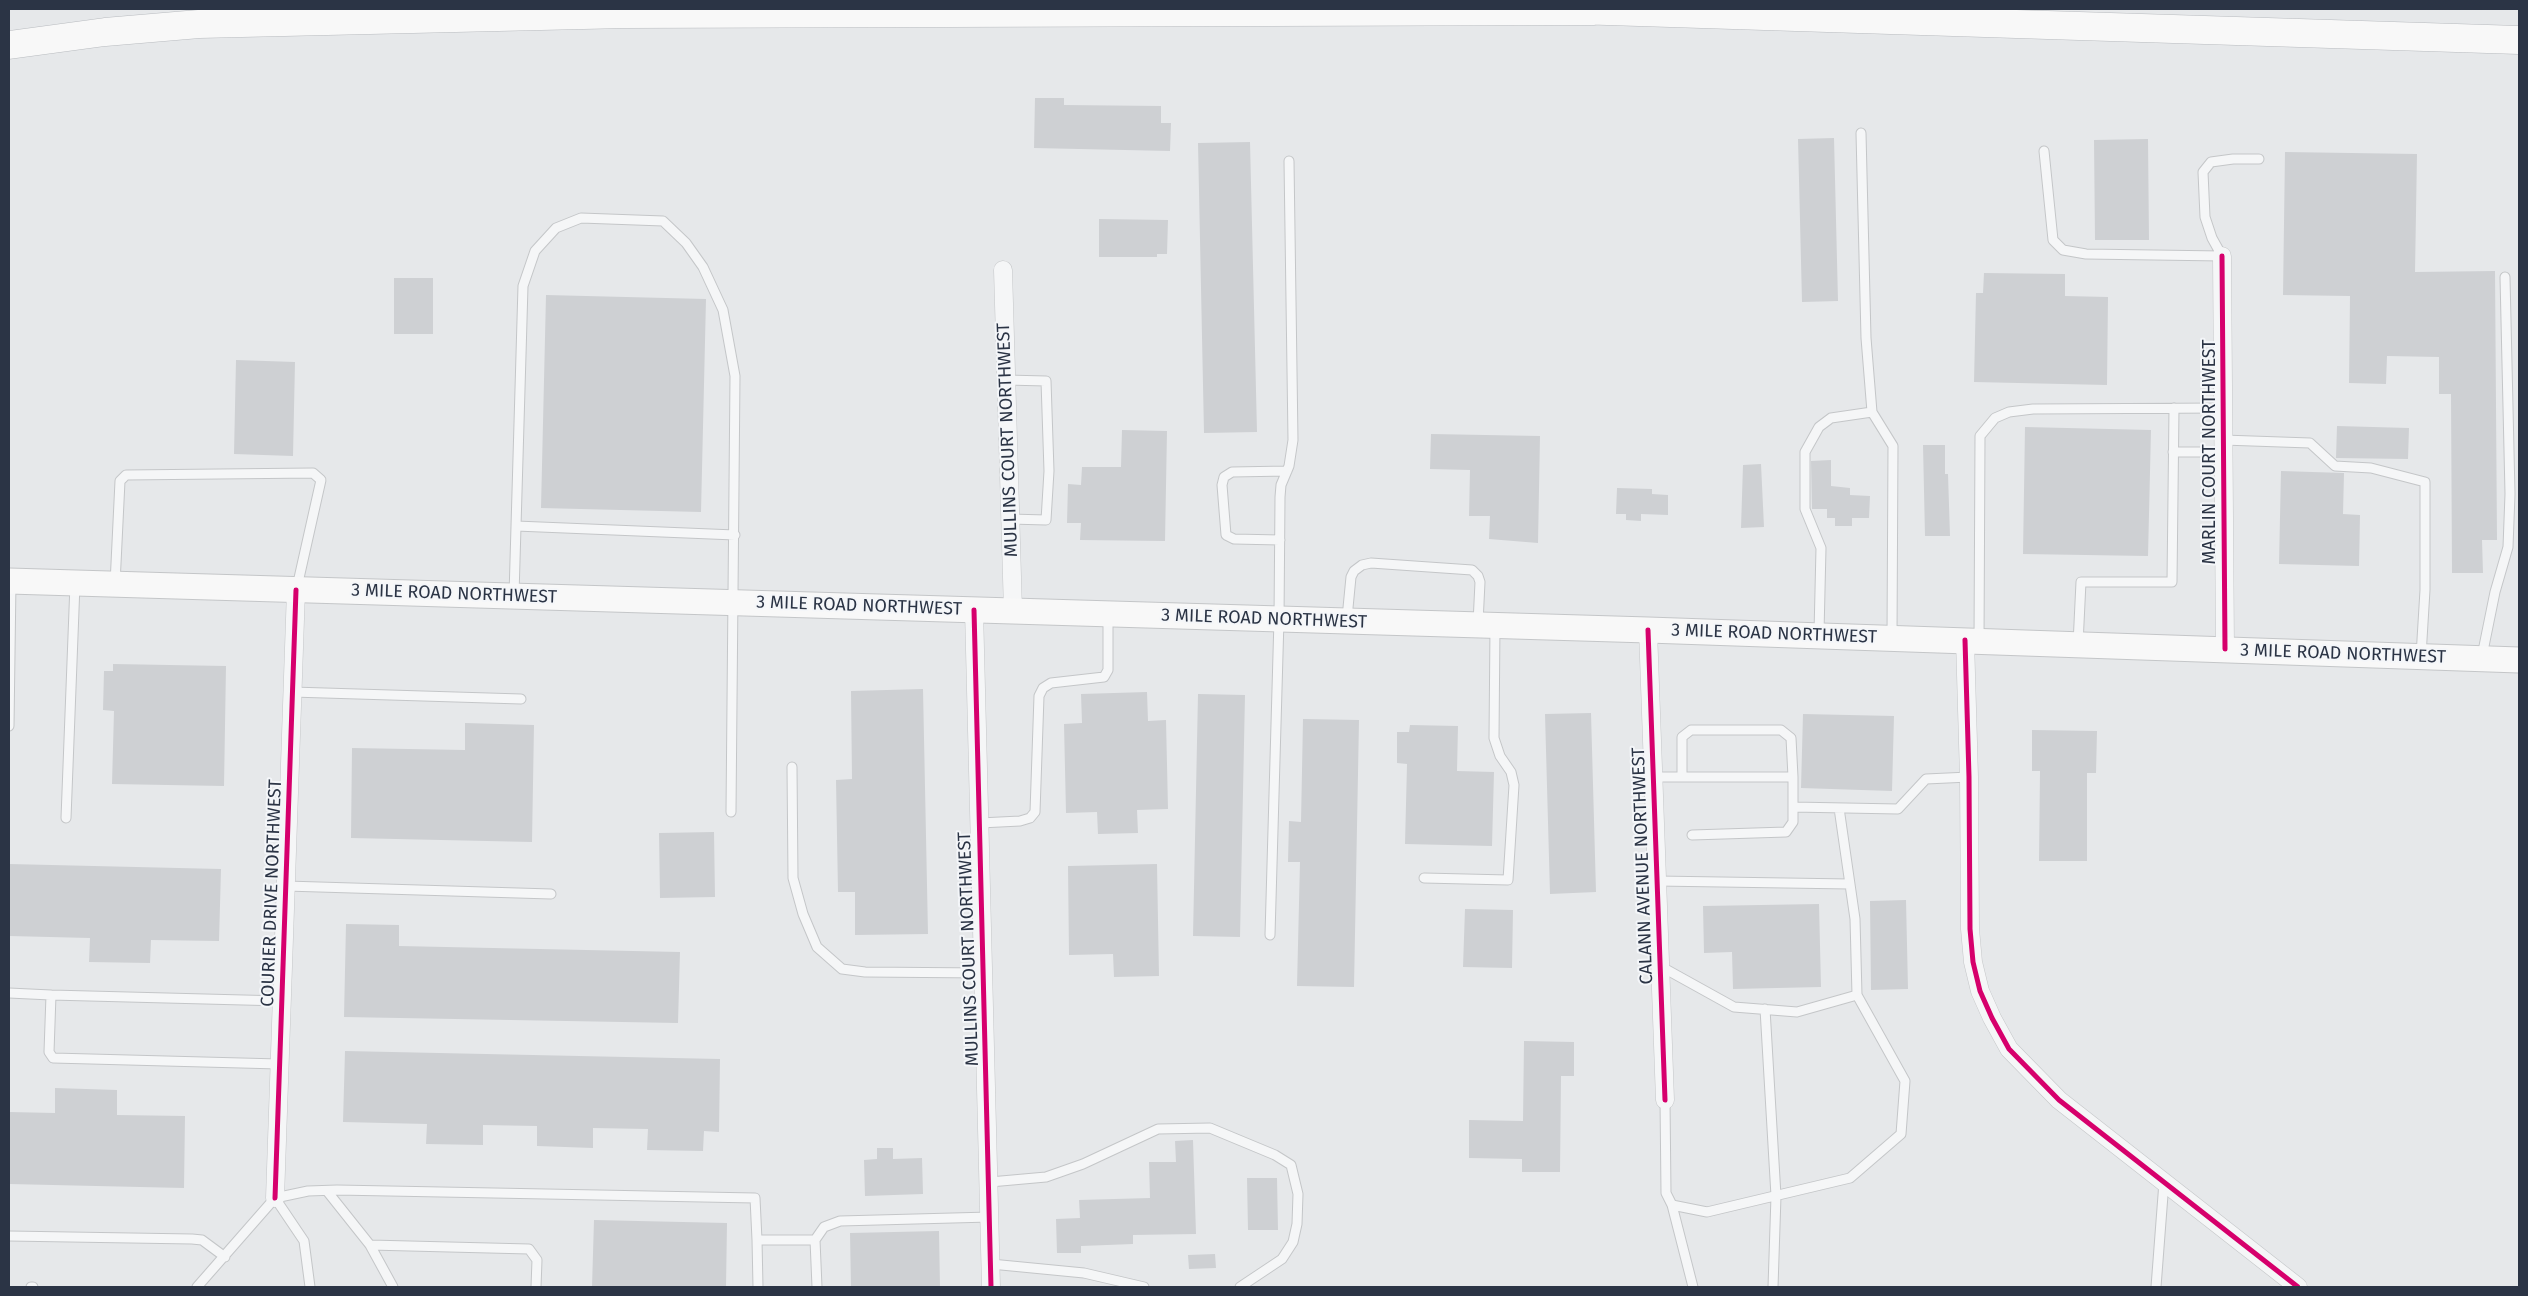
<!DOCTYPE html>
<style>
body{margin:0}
#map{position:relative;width:2528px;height:1296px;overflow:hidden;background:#e6e8ea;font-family:"Fira Sans",sans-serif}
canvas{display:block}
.frame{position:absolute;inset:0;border:10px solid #2b3445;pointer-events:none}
</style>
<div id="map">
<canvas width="2528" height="1296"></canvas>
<div class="frame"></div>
</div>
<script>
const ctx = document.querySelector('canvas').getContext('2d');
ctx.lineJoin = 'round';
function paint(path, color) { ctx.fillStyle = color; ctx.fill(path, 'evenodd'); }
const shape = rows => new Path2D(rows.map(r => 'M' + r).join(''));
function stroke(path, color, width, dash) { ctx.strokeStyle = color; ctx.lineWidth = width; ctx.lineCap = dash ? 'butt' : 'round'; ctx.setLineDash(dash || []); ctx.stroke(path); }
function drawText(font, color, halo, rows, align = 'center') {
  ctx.font = font + ' "Fira Sans",sans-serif'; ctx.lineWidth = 4; ctx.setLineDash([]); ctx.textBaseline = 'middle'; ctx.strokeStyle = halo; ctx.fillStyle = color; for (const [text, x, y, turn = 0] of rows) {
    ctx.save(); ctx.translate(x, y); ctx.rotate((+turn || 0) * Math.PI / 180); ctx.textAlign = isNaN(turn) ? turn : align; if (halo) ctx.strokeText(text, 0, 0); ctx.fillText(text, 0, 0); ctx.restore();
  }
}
paint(shape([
 [1035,98,1064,98,1064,105,1161,106,1161,123,1171,123,1170,151,1034,148],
 [1834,138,1838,301,1802,302,1798,139],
 [2148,139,2149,240,2095,240,2094,140],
 [1250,142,1257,432,1204,433,1198,143],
 [2285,152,2417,154,2415,272,2495,271,2497,540,2482,540,2483,573,2452,573,2451,394,2439,394,2439,357,2387,356,2386,384,2349,383,2350,296,2283,295],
 [1099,219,1168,220,1167,254,1157,254,1157,257,1099,257],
 [1984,273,2065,274,2065,296,2108,297,2107,385,1974,382,1976,293,1983,293],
 [394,278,433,278,433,334,394,334],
 [546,295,706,299,701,512,541,508],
 [236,360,295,362,293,456,234,454],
 [2337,426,2409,428,2408,459,2336,458],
 [2025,427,2151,430,2148,556,2023,554],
 [1122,430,1167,431,1165,541,1080,540,1081,523,1067,523,1068,484,1081,485,1082,467,1121,467],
 [1431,434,1540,436,1538,543,1489,539,1490,516,1469,516,1470,470,1430,469],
 [1923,445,1945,445,1945,474,1948,474,1950,536,1925,536],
 [1831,460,1831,486,1850,488,1850,495,1870,496,1869,518,1852,518,1852,526,1835,526,1835,518,1827,518,1827,509,1812,509,1811,461],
 [1761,464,1764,527,1741,528,1743,465],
 [2281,471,2344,473,2343,514,2360,515,2359,566,2279,564],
 [1617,488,1652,489,1652,494,1668,495,1668,515,1641,514,1641,521,1626,520,1626,514,1616,514],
 [113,664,226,666,224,786,112,784,114,711,103,710,104,671,113,671],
 [923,689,928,934,855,935,855,892,838,892,836,780,852,779,851,691],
 [1147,692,1148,721,1166,720,1168,809,1137,810,1138,833,1098,834,1097,812,1066,813,1064,724,1082,723,1081,694],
 [1198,694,1245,695,1240,937,1193,936],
 [1591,713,1596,892,1550,894,1545,714],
 [1803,714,1894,716,1892,791,1801,788],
 [1303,719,1359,720,1354,987,1297,986,1300,862,1288,862,1289,821,1301,822],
 [465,723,534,725,532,842,351,838,352,748,465,750],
 [1410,725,1458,726,1457,771,1494,772,1492,846,1405,844,1407,764,1397,763,1397,732,1409,732],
 [2032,730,2097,731,2096,773,2087,773,2087,861,2039,861,2040,771,2032,771],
 [714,832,715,897,660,898,659,833],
 [9,864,221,869,219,941,151,940,150,963,89,962,90,938,9,936],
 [1157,864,1159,976,1114,977,1113,954,1069,955,1068,866],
 [1906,900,1908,989,1871,990,1870,901],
 [1819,904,1821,987,1733,989,1732,952,1704,953,1703,906],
 [1465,909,1513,910,1512,968,1463,967],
 [346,924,399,925,399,946,680,952,678,1023,344,1017],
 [1524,1041,1574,1042,1574,1076,1561,1076,1560,1172,1522,1172,1522,1159,1469,1158,1469,1120,1523,1121],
 [345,1051,720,1059,719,1132,704,1131,703,1151,647,1150,648,1129,593,1128,593,1148,537,1146,537,1126,483,1125,483,1145,426,1144,427,1124,343,1122],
 [55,1088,117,1090,117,1115,185,1116,184,1188,9,1184,9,1112,55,1113],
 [1193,1140,1196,1234,1133,1235,1133,1244,1081,1246,1081,1253,1057,1253,1056,1219,1080,1218,1079,1200,1150,1198,1149,1162,1176,1162,1175,1141],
 [877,1148,893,1148,893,1159,922,1158,923,1194,865,1196,864,1160,877,1159],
 [1247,1178,1277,1178,1278,1230,1248,1230],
 [594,1220,727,1223,726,1287,592,1287],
 [939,1231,940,1287,851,1287,850,1233],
 [1215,1254,1216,1268,1189,1269,1188,1255]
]), '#ced0d3');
const service = shape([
 [1861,133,1866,338,1872,412,1893,446,1892,637],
 [2044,151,2053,240,2063,250,2086,254,2222,256],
 [2222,256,2212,238,2205,217,2203,172,2211,162,2233,159,2259,159],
 [1006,380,1046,381,1049,471,1046,520,1010,519],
 [2223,440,2310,443,2335,466,2371,468,2425,482,2425,590,2421,656],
 [2173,452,2223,452],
 [516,526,735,535],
 [1280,540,1234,539,1226,535,1222,485,1224,477,1232,472,1287,471],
 [115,584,120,481,126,475,313,473,321,480,297,587],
 [514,595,523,286,535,251,556,228,581,218,663,221,686,243,703,267,723,310,735,376,731,812],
 [1347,618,1351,577,1354,571,1362,565,1371,563,1472,570,1478,576,1480,582,1478,623],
 [1819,633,1821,548,1805,509,1805,452,1819,427,1831,418,1872,412],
 [1979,641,1980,436,1995,418,2009,412,2033,409,2223,408],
 [2078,644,2081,582,2172,582,2174,408],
 [2482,656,2495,592,2508,547,2510,494,2505,277],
 [292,692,521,699],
 [9,726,11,582],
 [792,767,793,878,803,914,817,947,842,969,865,972,984,973],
 [1653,777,1793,777,1793,822,1786,832,1692,835],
 [1682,777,1682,737,1691,730,1781,730,1791,738,1793,777],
 [1793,807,1898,809,1926,779,1969,777],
 [66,818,75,584],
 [980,823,1020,821,1030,818,1035,812,1039,696,1043,688,1051,683,1104,677,1108,670,1108,615],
 [1424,878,1508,880,1514,785,1511,772,1500,756,1494,738,1495,626],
 [1657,881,1850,884],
 [286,886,551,894],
 [1270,935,1279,619,1280,497,1281,485,1289,466,1293,440,1289,161],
 [1660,966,1734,1007,1797,1012,1857,995],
 [9,993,51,995],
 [1765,1009,1776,1196,1773,1287],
 [279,1064,53,1058,49,1052,51,995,282,1001],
 [1665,1100,1666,1193,1672,1205,1707,1212,1850,1178,1901,1134,1905,1081,1857,995,1855,919,1839,808],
 [990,1182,1046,1177,1083,1164,1158,1129,1210,1128,1275,1155,1291,1165,1298,1194,1297,1224,1293,1242,1282,1259,1240,1287],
 [327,1191,370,1245,393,1287],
 [275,1198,304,1241,310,1287],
 [1672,1205,1693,1287],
 [9,1236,192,1239,202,1240,225,1257],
 [757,1240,758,1287],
 [815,1240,817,1287],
 [370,1245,529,1249,537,1260,536,1287],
 [991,1264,1084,1273,1144,1287],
 [31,1287,33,1287],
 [197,1287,275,1198,308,1191,337,1190,755,1198,757,1240,815,1240,824,1227,840,1221,990,1217],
 [2156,1287,2164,1182]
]);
const minor = shape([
 [2222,256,2225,649],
 [1003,270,1013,611],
 [974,610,991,1287],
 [1648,630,1665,1100],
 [1965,640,1969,777,1970,929,1973,962,1980,991,1992,1018,2009,1049,2059,1100,2298,1287],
 [275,1198,296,590]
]);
const secondary = shape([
 [9,581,1648,630,2519,660]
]);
const motorway = shape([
 [1576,10,2519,40],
 [9,45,105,32,199,24,626,14,1594,11]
]);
stroke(service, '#c4c6c8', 11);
stroke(minor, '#c4c6c8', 19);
stroke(secondary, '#c4c6c8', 27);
stroke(motorway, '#b8bbbf', 29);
stroke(service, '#f5f6f7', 9);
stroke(minor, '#f5f6f7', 18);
stroke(secondary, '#f8f8f8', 25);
stroke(motorway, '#f8f8f8', 28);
stroke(shape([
 [2222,256,2225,649],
 [974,610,991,1287],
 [1648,630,1665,1100],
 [1965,640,1969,777,1970,929,1973,962,1980,991,1992,1018,2009,1049,2059,1100,2298,1287],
 [275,1198,296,590]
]), '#d6006c', 5);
drawText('18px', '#2b3445', '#f4f6f9', [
 ["MULLINS COURT NORTHWEST",1008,440,-92],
 ["MARLIN COURT NORTHWEST",2210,452,-90],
 ["3 MILE ROAD NORTHWEST",454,594,2],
 ["3 MILE ROAD NORTHWEST",859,606,2],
 ["3 MILE ROAD NORTHWEST",1264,619,2],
 ["3 MILE ROAD NORTHWEST",1774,634,2],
 ["3 MILE ROAD NORTHWEST",2343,654,2],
 ["CALANN AVENUE NORTHWEST",1643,866,-92],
 ["COURIER DRIVE NORTHWEST",272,893,-88],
 ["MULLINS COURT NORTHWEST",969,949,-92]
]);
</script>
